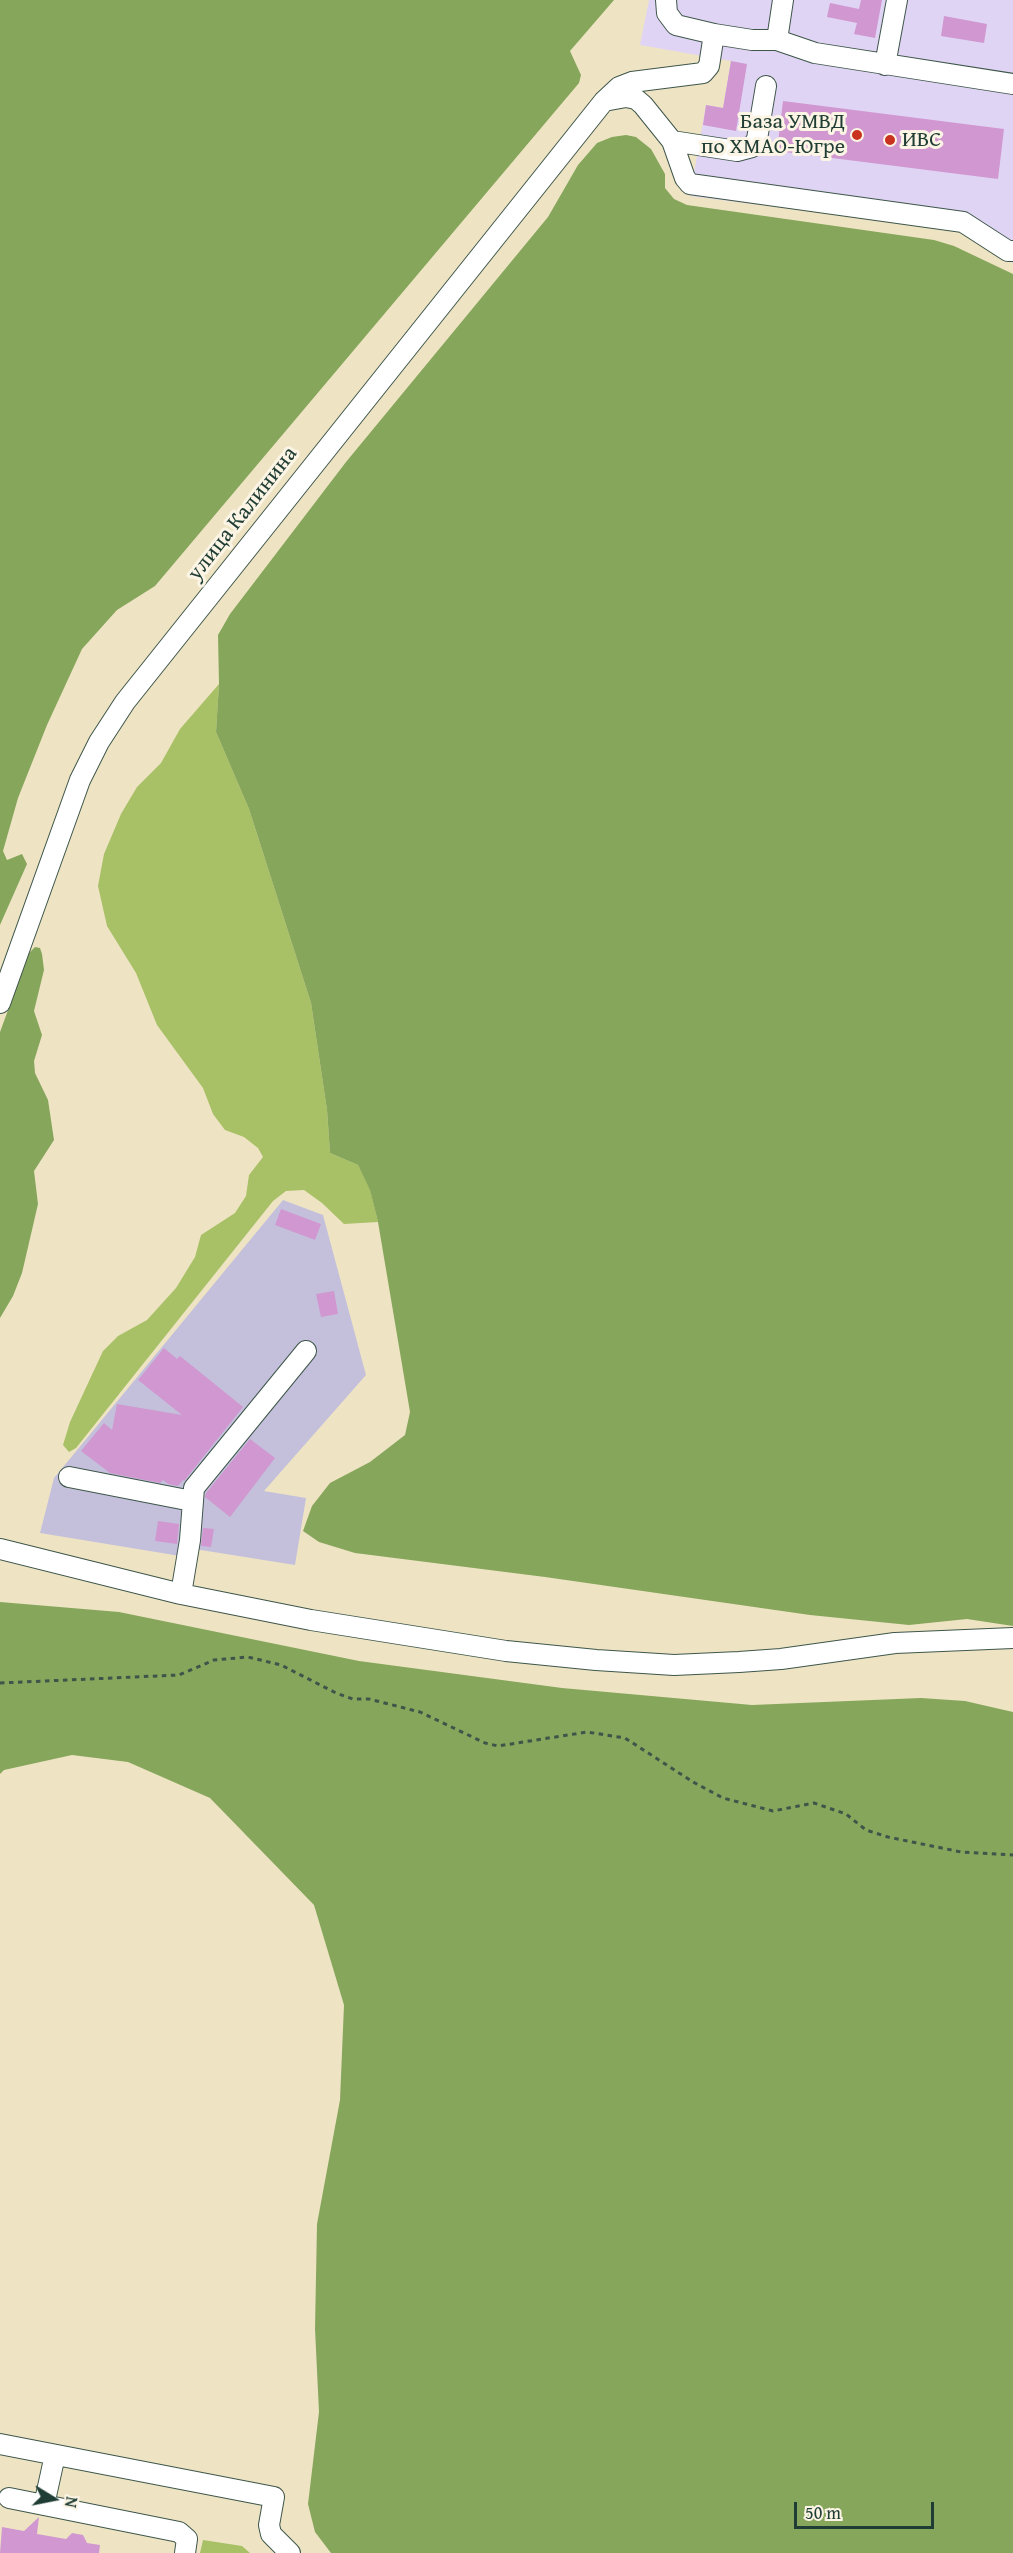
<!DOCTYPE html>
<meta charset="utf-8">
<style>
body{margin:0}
#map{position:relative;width:1013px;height:2553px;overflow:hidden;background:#eee4c4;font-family:"Gentium Book Plus",serif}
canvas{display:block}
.north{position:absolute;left:24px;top:2469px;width:60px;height:60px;-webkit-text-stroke:4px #fcf5e5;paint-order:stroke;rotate:100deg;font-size:16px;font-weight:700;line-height:24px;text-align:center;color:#1f3d34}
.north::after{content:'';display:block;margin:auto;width:21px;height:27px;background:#1f3d34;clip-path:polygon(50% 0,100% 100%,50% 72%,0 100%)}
.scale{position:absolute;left:794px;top:2502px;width:140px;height:27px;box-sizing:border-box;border:3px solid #1f3d34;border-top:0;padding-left:8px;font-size:18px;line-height:21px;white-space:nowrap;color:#1f3d34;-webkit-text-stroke:4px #fcf5e5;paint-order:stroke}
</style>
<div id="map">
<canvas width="1013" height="2553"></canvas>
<div class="north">N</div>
<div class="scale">50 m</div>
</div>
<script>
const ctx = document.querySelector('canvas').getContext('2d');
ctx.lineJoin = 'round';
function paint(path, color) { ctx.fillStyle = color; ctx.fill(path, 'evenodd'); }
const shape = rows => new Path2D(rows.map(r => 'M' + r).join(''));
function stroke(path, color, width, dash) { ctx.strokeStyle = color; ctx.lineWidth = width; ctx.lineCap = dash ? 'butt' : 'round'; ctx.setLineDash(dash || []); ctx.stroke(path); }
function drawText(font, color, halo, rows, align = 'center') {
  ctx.font = font + ' "Gentium Book Plus",serif'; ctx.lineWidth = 6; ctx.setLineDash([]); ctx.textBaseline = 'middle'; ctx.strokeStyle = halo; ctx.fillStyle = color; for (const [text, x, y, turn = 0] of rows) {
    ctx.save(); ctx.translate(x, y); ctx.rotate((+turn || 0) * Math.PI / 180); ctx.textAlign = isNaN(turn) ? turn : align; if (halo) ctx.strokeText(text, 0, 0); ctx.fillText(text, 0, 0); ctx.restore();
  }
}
paint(shape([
 [649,0,1013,0,1013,263,958,230,690,196,706,105,723,108,731,61,640,45]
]), '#e0d4f4');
paint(shape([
 [283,1200,323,1215,366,1375,264,1491,306,1498,295,1565,182,1547,180,1556,40,1533,54,1478]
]), '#c4c0db');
paint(shape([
 [219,684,216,732,249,809,311,1003,327,1110,330,1153,358,1165,370,1189,378,1222,344,1224,322,1203,304,1190,286,1191,273,1201,76,1448,69,1452,63,1445,70,1422,103,1351,118,1336,147,1320,176,1288,195,1257,201,1235,235,1213,246,1196,249,1175,263,1157,258,1148,244,1137,225,1130,213,1114,203,1088,157,1025,136,973,107,926,98,886,104,854,121,814,137,787,161,763,180,729],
 [203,2540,242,2546,250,2553,200,2553]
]), '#a8c066');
paint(shape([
 [0,0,614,0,570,51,581,75,579,83,155,586,117,610,82,649,47,725,18,798,3,851,7,860,22,854,27,864,0,925],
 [626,135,636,137,651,149,665,174,665,188,674,199,687,205,934,240,954,246,1013,274,1013,1626,967,1619,909,1625,810,1615,545,1577,355,1553,319,1542,303,1531,312,1506,330,1483,370,1462,405,1435,410,1412,378,1222,370,1190,358,1165,330,1153,327,1110,311,1003,249,809,216,732,219,684,218,635,230,614,346,462,548,217,578,165,597,143,612,137],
 [35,947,40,948,42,954,44,970,34,1011,42,1035,34,1061,35,1073,48,1100,54,1140,34,1171,38,1204,22,1273,13,1296,0,1318,0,1032,29,953],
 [0,1602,119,1612,359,1661,562,1688,752,1705,921,1698,965,1701,1013,1712,1013,2553,331,2553,315,2532,308,2504,319,2412,315,2329,317,2224,340,2100,344,2005,314,1905,210,1798,128,1762,72,1755,4,1770,0,1774]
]), '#86a65b');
paint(shape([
 [861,0,882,0,875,38,854,34,857,23,827,17,830,3,859,9],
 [944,16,987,24,984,43,941,36],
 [731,61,747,64,736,131,703,125,706,105,723,108],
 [783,101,1004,129,998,179,777,151],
 [281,1209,321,1224,315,1240,275,1225],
 [334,1291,338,1314,321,1317,316,1294],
 [164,1348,177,1359,180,1356,243,1407,184,1481,183,1480,178,1486,168,1484,163,1480,160,1483,110,1473,81,1451,104,1423,112,1430,117,1404,182,1415,138,1380],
 [250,1439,275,1458,230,1517,205,1497,206,1493],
 [158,1521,179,1524,177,1544,155,1541],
 [203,1528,214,1529,211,1547,201,1546],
 [39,2517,37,2534,66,2539,72,2533,83,2535,87,2543,100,2545,99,2553,0,2553,2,2527,24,2531]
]), '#d097d0');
const minor = shape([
 [666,0,667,13,676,25,714,34],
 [777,40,815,53,1013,84],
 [885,65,897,0],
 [604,101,626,97,636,99,643,105,672,141,685,178,690,184,963,222,1008,251,1013,251],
 [672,141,737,151,752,147,757,139,766,86],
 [0,1003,80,780,99,742,125,702,604,101,619,87,632,82,703,73,709,66,714,34,752,40,777,40,783,0],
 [69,1477,192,1501],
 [0,1549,181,1594,311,1620,506,1651,596,1660,674,1665,739,1662,781,1659,895,1643,1013,1638],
 [181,1594,190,1540,194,1488,306,1351],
 [0,2444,274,2497,269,2525,271,2534,290,2553],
 [9,2498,179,2532,187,2539,185,2553],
 [44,2505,55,2455]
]);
stroke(minor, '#3e564a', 22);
stroke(shape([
 [0,1683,179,1675,214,1660,248,1657,281,1665,336,1693,353,1699,369,1699,420,1712,485,1743,498,1746,587,1732,625,1738,693,1782,723,1798,773,1811,814,1803,846,1814,866,1830,888,1837,961,1852,1013,1855]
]), '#3e564a', 3, [4.5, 4.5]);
stroke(minor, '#fff', 20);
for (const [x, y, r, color] of [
 [857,135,6,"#c8321e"],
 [890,140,6,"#c8321e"]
]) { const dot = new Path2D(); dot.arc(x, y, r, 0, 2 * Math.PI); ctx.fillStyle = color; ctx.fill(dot); stroke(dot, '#fcf5e5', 2); }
drawText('22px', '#1f3d34', '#fcf5e5', [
 ["База УМВД",845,122],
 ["по ХМАО-Югре",845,147],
 ["ИВС",902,140,"left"]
], 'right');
drawText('22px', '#1f3d34', '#fcf5e5', [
 ["улица Калинина",243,514,-52]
]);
</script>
